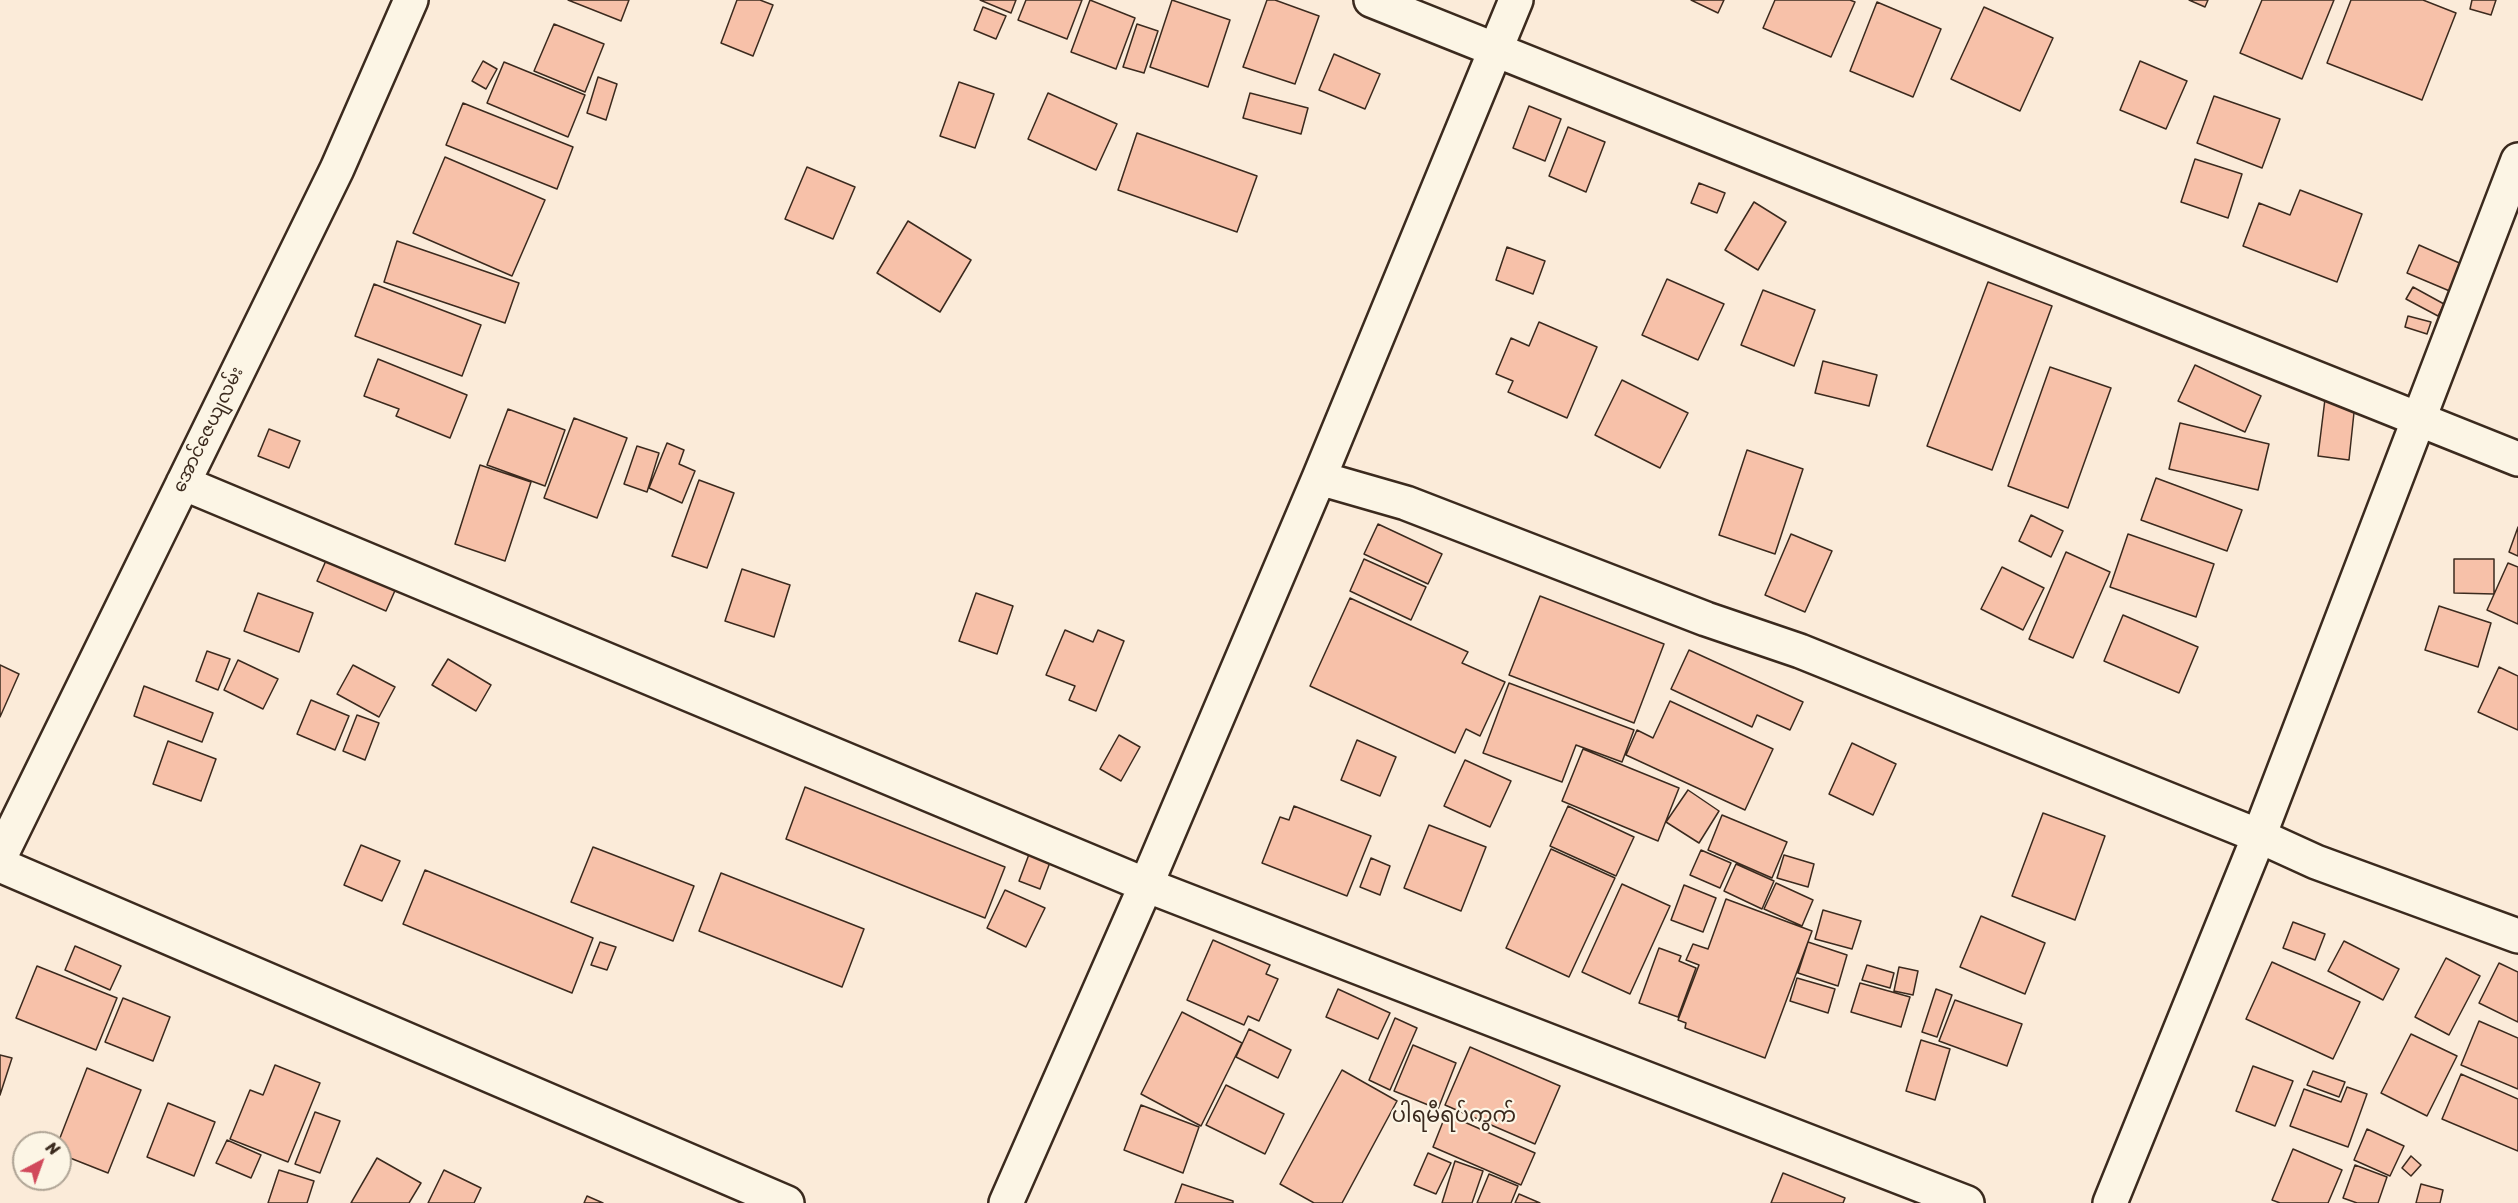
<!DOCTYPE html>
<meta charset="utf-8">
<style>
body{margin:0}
#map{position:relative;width:2518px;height:1203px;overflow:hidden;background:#fbebd9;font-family:Sriracha,sans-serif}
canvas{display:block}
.north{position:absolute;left:12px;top:1131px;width:60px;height:60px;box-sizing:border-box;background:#fcf5e5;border:2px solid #afa495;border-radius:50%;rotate:41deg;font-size:16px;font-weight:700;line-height:24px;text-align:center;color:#3b2a1e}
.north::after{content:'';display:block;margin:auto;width:21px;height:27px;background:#d1495b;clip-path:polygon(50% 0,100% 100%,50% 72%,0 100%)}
</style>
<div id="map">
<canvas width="2518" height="1203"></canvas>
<div class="north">N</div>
</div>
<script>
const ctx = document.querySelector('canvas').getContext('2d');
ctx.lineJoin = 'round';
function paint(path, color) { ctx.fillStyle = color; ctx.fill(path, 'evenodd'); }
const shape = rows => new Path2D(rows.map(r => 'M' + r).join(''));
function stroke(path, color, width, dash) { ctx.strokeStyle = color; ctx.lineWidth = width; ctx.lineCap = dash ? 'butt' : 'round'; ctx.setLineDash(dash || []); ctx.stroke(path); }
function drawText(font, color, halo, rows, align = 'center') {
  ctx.font = font + ' Sriracha,"Noto Sans Myanmar",sans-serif'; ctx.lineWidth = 4.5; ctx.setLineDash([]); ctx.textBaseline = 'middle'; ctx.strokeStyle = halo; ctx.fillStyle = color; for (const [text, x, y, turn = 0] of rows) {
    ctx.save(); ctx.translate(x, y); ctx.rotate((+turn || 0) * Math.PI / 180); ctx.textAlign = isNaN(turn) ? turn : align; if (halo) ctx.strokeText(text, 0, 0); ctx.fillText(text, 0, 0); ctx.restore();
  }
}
const building = shape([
 [568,0,629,0,621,21,568,0],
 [737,0,760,0,773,5,753,56,721,43,737,0],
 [980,0,1016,0,1011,13,980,0],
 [1026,0,1082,0,1067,39,1018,20,1026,0],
 [1090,0,1135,18,1116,69,1071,52,1090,0],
 [1172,0,1230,20,1208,87,1150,67,1172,0],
 [1267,0,1275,0,1319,16,1295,84,1243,67,1267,0],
 [1691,0,1724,0,1718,13,1691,0],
 [1775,0,1850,0,1855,2,1831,57,1763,28,1775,0],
 [2189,0,2208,0,2205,7,2189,0],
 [2262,0,2334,0,2302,79,2240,53,2262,0],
 [2351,0,2423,0,2456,13,2422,100,2327,63,2351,0],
 [2472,0,2496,0,2491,15,2470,9,2472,0],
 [1877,2,1941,29,1913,97,1850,71,1877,2],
 [983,7,1006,16,996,39,974,30,983,7],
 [1984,7,2053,38,2020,111,1951,79,1984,7],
 [554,24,604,44,585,92,534,71,554,24],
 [1137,24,1158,31,1144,73,1123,67,1137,24],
 [1334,54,1380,74,1365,109,1319,90,1334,54],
 [483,61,497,69,486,89,472,81,483,61],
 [2140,61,2187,81,2166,129,2120,110,2140,61],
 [504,62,585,95,568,137,487,103,504,62],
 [598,77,617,84,606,120,587,113,598,77],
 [959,82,994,94,975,148,940,136,959,82],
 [1048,93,1117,124,1096,170,1028,139,1048,93],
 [1250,93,1308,108,1301,134,1243,118,1250,93],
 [2214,96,2280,119,2262,168,2197,143,2214,96],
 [463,103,573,147,557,189,446,145,463,103],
 [1529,106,1561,119,1545,161,1513,148,1529,106],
 [1568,127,1605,142,1586,192,1549,176,1568,127],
 [1137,133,1257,176,1237,232,1118,190,1137,133],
 [445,157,545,200,512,276,413,233,445,157],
 [2195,159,2242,174,2228,218,2181,202,2195,159],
 [807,167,855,187,833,239,785,219,807,167],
 [1699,183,1725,193,1717,213,1691,203,1699,183],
 [2300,190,2362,214,2337,282,2243,246,2259,203,2290,215,2300,190],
 [1754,202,1786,222,1758,270,1725,250,1754,202],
 [908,221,971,260,940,312,877,273,908,221],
 [397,241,519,283,505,323,384,282,397,241],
 [2419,245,2464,265,2452,292,2407,273,2419,245],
 [1507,247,1545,261,1533,294,1496,280,1507,247],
 [1667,279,1724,304,1698,360,1642,335,1667,279],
 [1988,282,2052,306,1992,470,1927,446,1988,282],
 [374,284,481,325,462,376,355,336,374,284],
 [2413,287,2444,304,2438,316,2406,299,2413,287],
 [1763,290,1815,310,1794,366,1741,345,1763,290],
 [2408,316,2431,322,2427,334,2405,327,2408,316],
 [1539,322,1597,347,1567,418,1508,392,1513,381,1496,374,1511,338,1529,346,1539,322],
 [378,359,467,395,450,438,396,416,399,409,364,396,378,359],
 [1823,361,1877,375,1869,406,1815,393,1823,361],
 [2195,365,2261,396,2245,432,2178,401,2195,365],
 [2050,367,2111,388,2068,508,2008,486,2050,367],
 [1622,380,1688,413,1660,468,1595,435,1622,380],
 [2325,399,2355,403,2349,460,2318,456,2325,399],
 [508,409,565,430,545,486,487,465,508,409],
 [574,418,627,438,597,518,544,498,574,418],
 [2180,423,2269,444,2258,490,2169,469,2180,423],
 [269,429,300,441,289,468,258,456,269,429],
 [667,443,684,450,679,464,695,471,682,503,649,488,667,443],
 [637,446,659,453,647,492,624,484,637,446],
 [1747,450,1803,469,1775,554,1719,535,1747,450],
 [480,465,531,482,505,561,455,544,480,465],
 [2156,478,2242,510,2227,551,2141,520,2156,478],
 [699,480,734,493,707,568,672,556,699,480],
 [2031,515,2063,531,2051,557,2019,541,2031,515],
 [1378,524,1442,554,1428,584,1364,554,1378,524],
 [2518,527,2518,556,2509,552,2518,527],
 [1791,534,1832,551,1805,612,1765,595,1791,534],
 [2128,534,2214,564,2196,617,2110,587,2128,534],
 [2066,552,2110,572,2073,658,2029,639,2066,552],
 [328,556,397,586,386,611,317,581,328,556],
 [1364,559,1426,587,1411,620,1350,591,1364,559],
 [2454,559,2494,559,2494,594,2454,593,2454,559],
 [2508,563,2518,567,2518,624,2487,610,2508,563],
 [2002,567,2044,588,2023,630,1981,609,2002,567],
 [742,569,790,585,774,637,725,621,742,569],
 [258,593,313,613,299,652,244,631,258,593],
 [976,593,1013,606,997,654,959,641,976,593],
 [1540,596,1664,644,1634,723,1509,675,1540,596],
 [1350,598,1468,652,1462,663,1505,682,1480,736,1466,729,1455,753,1310,686,1350,598],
 [2439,606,2491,623,2478,667,2425,650,2439,606],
 [2123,615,2198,647,2179,693,2104,661,2123,615],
 [1065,630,1093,642,1098,630,1124,641,1096,711,1069,700,1075,686,1046,675,1065,630],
 [1689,650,1803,702,1790,730,1757,715,1752,727,1671,689,1689,650],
 [207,651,230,659,218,690,196,681,207,651],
 [448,659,491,685,476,711,432,685,448,659],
 [238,660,278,679,263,709,224,690,238,660],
 [0,665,19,674,0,717,0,665],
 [353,665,395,687,379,717,337,694,353,665],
 [2499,667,2518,676,2518,730,2478,712,2499,667],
 [1509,683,1634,730,1622,762,1576,745,1562,782,1483,753,1509,683],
 [144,686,213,713,202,742,134,716,144,686],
 [311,700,349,716,335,750,297,734,311,700],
 [1670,701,1773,749,1745,810,1626,755,1637,730,1653,738,1670,701],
 [357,715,379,723,365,760,343,751,357,715],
 [1119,735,1140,747,1121,781,1100,769,1119,735],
 [1357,740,1396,757,1380,796,1341,780,1357,740],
 [168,741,216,759,201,801,153,784,168,741],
 [1852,743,1896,764,1873,815,1829,794,1852,743],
 [1583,749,1679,788,1658,841,1562,801,1583,749],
 [1465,760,1511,781,1490,827,1444,806,1465,760],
 [805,787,1005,867,985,918,786,839,805,787],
 [1688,790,1719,811,1699,843,1666,822,1688,790],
 [1294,806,1371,836,1347,896,1262,863,1280,817,1289,820,1294,806],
 [1568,806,1634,837,1616,876,1550,846,1568,806],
 [2043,813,2105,836,2075,920,2012,896,2043,813],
 [1722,815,1787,842,1772,878,1708,850,1722,815],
 [1429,825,1486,847,1461,911,1404,888,1429,825],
 [361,845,400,861,382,901,344,885,361,845],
 [593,847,694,886,673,941,571,902,593,847],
 [1031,849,1052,857,1040,889,1019,881,1031,849],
 [1551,849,1615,878,1569,977,1506,948,1551,849],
 [1701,850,1731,863,1720,888,1690,875,1701,850],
 [1784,855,1814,864,1808,887,1777,878,1784,855],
 [1371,858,1390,866,1380,895,1360,887,1371,858],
 [1736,864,1774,881,1762,909,1724,891,1736,864],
 [425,870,593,938,572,993,403,924,425,870],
 [721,873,864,929,842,987,699,931,721,873],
 [1776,883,1813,900,1802,926,1764,909,1776,883],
 [1622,884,1670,906,1630,994,1582,972,1622,884],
 [1684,885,1716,898,1703,932,1671,920,1684,885],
 [1005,890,1045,908,1026,947,987,928,1005,890],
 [1726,899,1812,931,1765,1058,1685,1028,1686,1023,1678,1020,1699,965,1686,960,1693,944,1708,949,1726,899],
 [1823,910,1861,921,1852,949,1815,939,1823,910],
 [1981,916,2045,943,2025,994,1960,967,1981,916],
 [2293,922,2325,934,2315,960,2283,948,2293,922],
 [1213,940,1270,965,1266,974,1278,979,1259,1021,1248,1016,1244,1025,1187,1000,1213,940],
 [2344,941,2399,969,2383,1000,2328,971,2344,941],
 [600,942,616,947,607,970,591,965,600,942],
 [1808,942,1847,955,1838,986,1798,973,1808,942],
 [75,946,121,966,110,990,65,970,75,946],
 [1659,948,1681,956,1679,961,1696,968,1678,1017,1639,1003,1659,948],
 [2446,958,2480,976,2449,1035,2415,1017,2446,958],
 [2272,962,2360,1002,2333,1059,2246,1019,2272,962],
 [2499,963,2518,972,2518,1022,2479,1003,2499,963],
 [1867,965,1894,973,1890,988,1862,980,1867,965],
 [37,966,117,998,96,1050,16,1018,37,966],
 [1899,967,1918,971,1913,995,1894,991,1899,967],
 [1797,978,1835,989,1828,1013,1790,1001,1797,978],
 [1860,983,1910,997,1901,1027,1851,1012,1860,983],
 [1338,989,1390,1013,1378,1039,1326,1017,1338,989],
 [1936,989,1952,995,1937,1037,1922,1032,1936,989],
 [123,998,170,1017,153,1061,105,1042,123,998],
 [1955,1000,2022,1024,2007,1066,1939,1041,1955,1000],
 [1182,1012,1242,1043,1201,1126,1141,1094,1182,1012],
 [1395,1018,1417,1028,1390,1090,1369,1080,1395,1018],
 [2479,1021,2518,1038,2518,1089,2461,1065,2479,1021],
 [1249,1029,1291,1050,1278,1078,1236,1057,1249,1029],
 [2411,1034,2457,1056,2427,1116,2381,1093,2411,1034],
 [1921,1040,1950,1049,1935,1100,1906,1091,1921,1040],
 [1413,1045,1456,1063,1438,1109,1394,1091,1413,1045],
 [1470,1047,1560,1086,1535,1144,1445,1105,1470,1047],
 [0,1055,12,1058,0,1095,0,1055],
 [275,1065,320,1083,288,1162,230,1139,250,1090,263,1095,275,1065],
 [2253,1066,2293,1081,2275,1126,2236,1111,2253,1066],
 [87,1068,141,1090,108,1173,60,1154,60,1143,58,1143,87,1068],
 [1342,1070,1397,1101,1342,1203,1314,1203,1280,1184,1342,1070],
 [2313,1071,2345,1082,2339,1097,2307,1085,2313,1071],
 [2461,1074,2518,1099,2518,1151,2442,1119,2461,1074],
 [1226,1085,1284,1114,1265,1154,1206,1125,1226,1085],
 [2347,1087,2367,1094,2348,1147,2290,1126,2304,1089,2341,1102,2347,1087],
 [168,1103,215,1122,194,1176,147,1157,168,1103],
 [1141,1105,1199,1127,1183,1173,1124,1150,1141,1105],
 [315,1112,340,1121,320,1173,295,1164,315,1112],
 [1446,1114,1535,1153,1521,1185,1433,1147,1446,1114],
 [2367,1129,2404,1146,2390,1176,2354,1160,2367,1129],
 [227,1140,261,1155,251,1178,216,1163,227,1140],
 [2293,1149,2342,1170,2328,1203,2280,1203,2272,1200,2293,1149],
 [1428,1153,1451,1163,1436,1194,1414,1185,1428,1153],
 [2411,1156,2421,1165,2411,1176,2402,1168,2411,1156],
 [377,1158,421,1183,409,1203,351,1203,377,1158],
 [1455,1161,1483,1171,1472,1203,1442,1203,1455,1161],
 [2355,1165,2387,1177,2378,1203,2357,1203,2343,1198,2355,1165],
 [279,1170,314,1181,307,1203,268,1203,279,1170],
 [444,1170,481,1188,474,1203,428,1203,444,1170],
 [1783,1173,1845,1198,1843,1203,1771,1203,1783,1173],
 [1489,1174,1518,1186,1511,1203,1477,1203,1489,1174],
 [1182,1184,1233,1201,1233,1203,1175,1203,1182,1184],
 [2421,1184,2443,1190,2440,1203,2416,1203,2421,1184],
 [1519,1194,1540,1203,1515,1203,1519,1194],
 [587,1196,603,1203,584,1203,587,1196]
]);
paint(building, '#f7c1a9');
stroke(building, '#3b2a1e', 1.5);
const minor = shape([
 [1371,0,2518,459],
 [1319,478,1406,503,1706,619,1800,651,2259,836,2316,862,2518,936],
 [183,483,1146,885,1967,1203],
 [0,857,337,169,411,0],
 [0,865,787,1203],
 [1006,1203,1146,885,1319,478,1516,0],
 [2110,1203,2259,836,2518,160]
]);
stroke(minor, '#3b2a1e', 38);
stroke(minor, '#fcf5e5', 33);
drawText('18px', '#3b2a1e', '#fcf5e5', [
 ["အောင်ဇေယျလမ်း",209,430,-64]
]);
drawText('21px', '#3b2a1e', '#fcf5e5', [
 ["ပါရမီရပ်ကွက်",1454,1117]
]);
</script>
